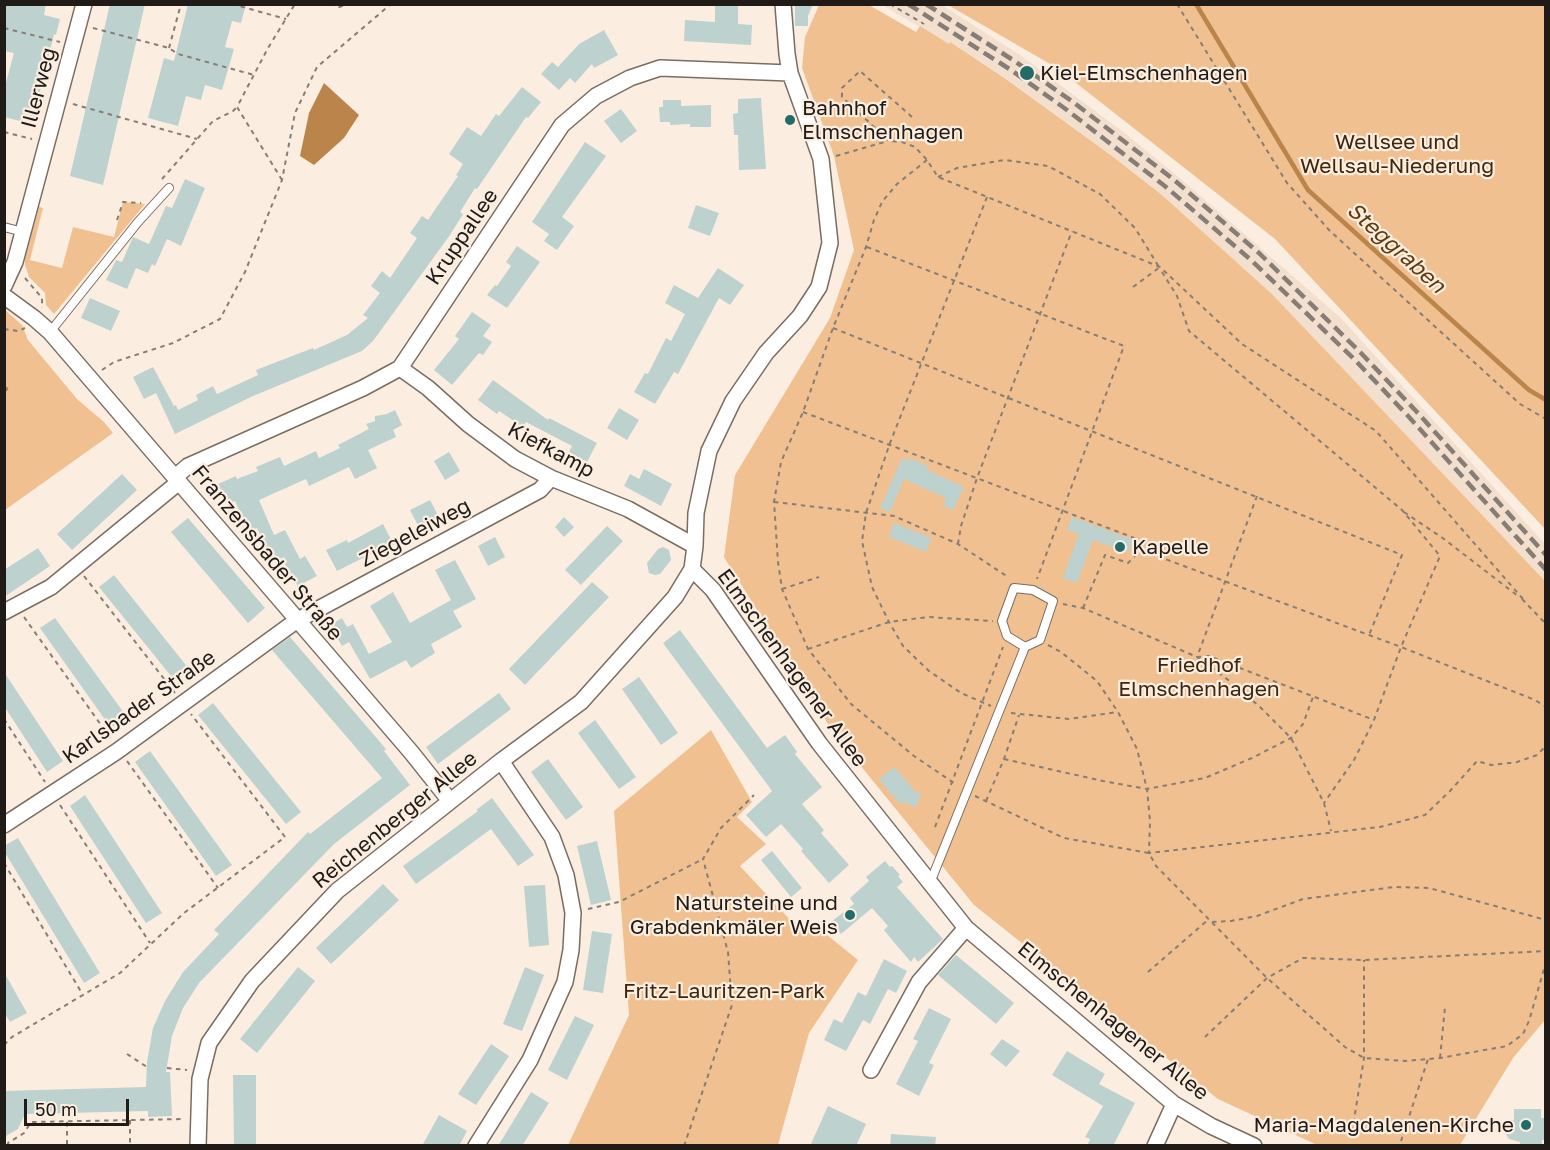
<!DOCTYPE html>
<meta charset="utf-8">
<style>
body{margin:0}
#map{position:relative;width:1550px;height:1150px;overflow:hidden;background:#fbeee1;font-family:"Golos Text",sans-serif}
canvas{display:block}
.frame{position:absolute;inset:0;border:6px solid #201b17;pointer-events:none}
.scale{position:absolute;left:24px;top:1099px;width:105px;height:27px;box-sizing:border-box;border:3px solid #201b17;border-top:0;padding-left:8px;font-size:18px;line-height:21px;white-space:nowrap;color:#201b17;-webkit-text-stroke:4px #fbeee1;paint-order:stroke}
</style>
<div id="map">
<canvas width="1550" height="1150"></canvas>
<div class="frame"></div>
<div class="scale">50 m</div>
</div>
<script>
const ctx = document.querySelector('canvas').getContext('2d');
ctx.lineJoin = 'round';
function paint(path, color) { ctx.fillStyle = color; ctx.fill(path, 'evenodd'); }
const shape = rows => new Path2D(rows.map(r => 'M' + r).join(''));
function stroke(path, color, width, dash) { ctx.strokeStyle = color; ctx.lineWidth = width; ctx.lineCap = dash ? 'butt' : 'round'; ctx.setLineDash(dash || []); ctx.stroke(path); }
function drawText(font, color, halo, rows, align = 'center') {
  ctx.font = font + ' "Golos Text",sans-serif'; ctx.lineWidth = 4.5; ctx.setLineDash([]); ctx.textBaseline = 'middle'; ctx.strokeStyle = halo; ctx.fillStyle = color; for (const [text, x, y, turn = 0] of rows) {
    ctx.save(); ctx.translate(x, y); ctx.rotate((+turn || 0) * Math.PI / 180); ctx.textAlign = isNaN(turn) ? turn : align; if (halo) ctx.strokeText(text, 0, 0); ctx.fillText(text, 0, 0); ctx.restore();
  }
}
paint(shape([
 [882,5,942,5,1020,55,1126,134,1181,179,1341,318,1545,544,1545,581,1272,294,1162,195,1112,156,1007,79,951,43,949,44]
]), '#f3dfce');
paint(shape([
 [819,5,869,5,916,32,920,26,949,44,950,42,1006,79,1112,156,1162,195,1272,294,1545,581,1545,1020,1513,1058,1460,1145,1317,1145,1218,1099,974,905,833,732,724,557,735,475,830,318,854,250,834,156,802,68,805,37],
 [948,5,1545,5,1545,529,1275,239,1057,68],
 [123,202,145,204,54,314,46,305,45,293,29,277,25,265,25,259,39,207,43,208,30,260,62,268,73,227,114,237],
 [5,310,22,325,28,340,77,399,104,422,113,433,5,510],
 [711,730,752,802,737,817,766,844,740,866,793,923,816,926,858,960,809,1033,778,1145,568,1145,629,1015,614,811]
]), '#f1c090');
paint(shape([
 [324,83,359,115,344,138,314,165,300,156,309,113]
]), '#bb844a');
stroke(shape([
 [1196,4,1308,190,1529,390,1546,400],
 [4,390,6,389]
]), '#bb844a', 4.5);
paint(shape([
 [4,4,46,4,44,15,60,19,56,35,54,34,32,124,4,117,4,83,6,83,14,53,4,51],
 [110,4,145,4,103,185,70,176],
 [188,4,246,4,241,23,232,21,225,47,234,49,222,90,205,85,201,100,186,96,178,126,148,118,164,58,174,61],
 [715,4,738,4,738,24,752,25,751,45,684,41,685,20,715,22],
 [795,4,813,4,808,16,808,26,795,26],
 [604,30,618,55,594,68,592,64,575,83,570,78,559,90,541,74,552,62,558,67,579,44],
 [522,87,541,102,528,118,526,117,477,189,475,188,460,212,463,214,450,235,373,341,362,351,253,396,175,434,156,393,144,399,133,377,153,367,174,406,176,405,178,410,198,400,196,395,213,386,217,394,258,375,256,370,313,348,314,350,347,335,368,318,363,315,380,293,371,286,382,271,390,278,417,238,410,233,422,216,428,220,458,176,456,175,463,164,449,154,467,127,481,136,496,114,499,116],
 [761,98,766,169,739,170,738,135,734,135,733,114,738,113,738,99],
 [663,100,681,100,681,106,711,105,711,127,690,127,690,124,670,125,670,122,660,122,659,107,663,107],
 [621,109,637,131,621,143,604,121],
 [585,142,606,156,562,217,574,226,557,250,544,241,549,234,532,222],
 [185,179,205,188,181,246,167,239,155,266,152,264,148,273,136,268,127,289,106,280,116,260,122,262,133,237,149,244,166,206,172,208],
 [696,205,719,213,710,236,688,228],
 [517,246,540,262,507,308,487,295,495,285,497,286,511,266,506,262],
 [718,268,744,285,730,305,719,298,678,374,674,372,655,404,634,392,645,373,648,374,666,338,671,341,685,314,665,303,674,285,698,298],
 [90,298,120,311,111,331,81,318],
 [472,312,491,325,483,336,492,342,483,355,479,353,452,385,434,370,459,339,455,336],
 [493,380,548,420,549,418,597,443,587,462,569,452,572,446,526,422,523,427,499,411,497,414,478,400],
 [619,408,639,420,627,440,607,428],
 [395,410,402,425,393,430,396,437,368,450,377,468,355,479,349,467,309,486,306,479,259,500,274,535,285,530,300,559,305,556,317,576,298,586,281,558,274,561,257,528,249,532,235,501,227,504,218,484,236,476,237,479,258,471,256,467,280,457,284,466,316,451,319,458,340,448,338,445,369,429,366,424,375,421,375,416,387,414],
 [449,452,460,471,445,480,434,461],
 [902,458,909,461,910,458,928,466,927,470,964,487,953,510,943,505,946,498,904,479,890,512,880,508],
 [644,469,672,484,661,506,624,486,630,474,639,479],
 [122,474,137,490,72,550,57,534],
 [430,500,440,519,420,529,410,510],
 [564,517,574,527,564,537,555,527],
 [1072,517,1133,540,1128,553,1093,540,1077,583,1063,578,1079,534,1067,530],
 [188,518,265,608,248,623,171,532],
 [894,523,932,538,926,552,889,537],
 [383,524,394,545,374,556,373,553,337,571,326,550,347,540,348,543],
 [607,526,623,541,581,585,565,570],
 [495,537,505,557,488,566,478,546],
 [663,547,669,550,671,560,660,574,655,575,649,573,647,563,658,549],
 [38,548,50,566,4,597,4,570],
 [455,560,476,599,453,611,462,627,431,644,435,653,411,668,406,660,370,679,349,642,342,646,330,625,342,618,347,627,353,624,369,654,392,642,370,606,393,592,410,623,451,600,435,570],
 [114,575,189,669,175,681,99,587],
 [592,582,609,597,525,685,509,669],
 [55,618,127,717,111,728,40,628],
 [680,630,767,748,785,735,797,752,795,754,822,787,802,804,824,830,821,833,849,865,829,883,801,851,803,849,781,824,766,837,746,815,772,791,663,643],
 [290,637,386,749,384,751,410,785,334,844,199,983,183,1008,172,1036,166,1072,170,1072,172,1116,148,1117,148,1111,25,1114,18,1129,4,1137,4,1091,146,1087,147,1062,153,1028,165,1001,183,972,219,934,214,930,308,832,310,834,382,778,272,650],
 [4,672,63,761,47,772,4,706],
 [639,677,678,733,661,745,622,689],
 [499,693,511,709,438,764,426,747],
 [213,703,301,812,286,824,198,715],
 [595,720,636,777,619,789,578,733],
 [150,751,232,865,216,876,135,762],
 [548,759,583,807,566,820,531,772],
 [894,767,915,791,921,794,916,807,903,802,900,804,879,779],
 [85,795,162,913,146,923,70,806],
 [492,798,534,855,518,866,491,829,416,884,403,866,478,811,476,810],
 [18,838,100,973,84,983,4,851,4,846],
 [597,841,611,900,591,905,577,846],
 [772,851,802,888,791,897,761,860],
 [885,861,890,867,892,866,900,875,898,876,903,882,897,887,943,939,918,962,914,957,911,962,898,947,884,930,888,926,872,908,841,934,831,922,854,904,850,898,869,881,866,877],
 [383,884,399,900,331,964,316,948],
 [545,885,549,945,529,947,524,886],
 [592,931,612,934,603,993,583,990],
 [956,955,1014,1003,996,1024,938,975],
 [884,959,907,971,896,993,888,989,870,1024,863,1020,846,1051,824,1040,834,1019,842,1023,858,992,866,996],
 [298,967,315,981,257,1053,240,1039],
 [525,967,544,975,522,1031,503,1024],
 [4,972,27,1013,10,1022,4,1012],
 [929,1008,951,1019,929,1063,934,1065,919,1096,896,1084,918,1041,913,1039],
 [575,1016,594,1025,567,1080,548,1070],
 [1002,1039,1020,1051,1006,1067,990,1054],
 [491,1044,509,1056,476,1105,458,1094],
 [1067,1051,1105,1074,1099,1084,1135,1103,1113,1146,1087,1146,1090,1139,1085,1137,1103,1106,1052,1075],
 [233,1075,256,1075,256,1146,234,1146],
 [531,1092,549,1103,522,1146,498,1146],
 [828,1106,866,1124,856,1146,810,1146],
 [1514,1109,1541,1109,1541,1118,1545,1118,1545,1140,1542,1140,1542,1146,1520,1146,1520,1142,1509,1139,1505,1133,1504,1127,1508,1122,1514,1120],
 [439,1115,467,1131,459,1146,422,1146],
 [891,1134,936,1137,935,1146,890,1146]
]), '#bdd1cf');
const lane = shape([
 [4,227,23,232],
 [50,332,138,222,169,188],
 [930,883,1025,647,1040,640,1053,601,1033,590,1014,588,1002,621,1007,636,1025,647]
]);
const street = shape([
 [4,286,15,262,84,4],
 [4,296,34,318,50,332,411,752,450,801],
 [400,368,428,388,468,424,515,459,551,478,628,509,695,546],
 [175,477,188,466,363,388,400,368,562,125,596,96,630,78,660,68,790,73],
 [692,569,713,590,819,743,966,928,1174,1104,1211,1126,1254,1146],
 [4,612,51,587,179,482],
 [4,825,116,752,296,621,540,490,551,478],
 [871,1070,919,982,966,928],
 [198,1146,200,1079,209,1043,252,981,337,891,501,761,581,702,675,597,692,569,695,546,696,513,709,451,733,401,766,353,800,316,819,287,830,243,821,159,790,73,787,54,783,4],
 [476,1146,530,1060,565,982,571,950,573,913,566,875,552,837,501,761],
 [1155,1146,1174,1104]
]);
stroke(lane, '#796d62', 10);
stroke(street, '#796d62', 18);
stroke(shape([
 [232,4,286,19],
 [330,4,339,7,349,4],
 [890,4,924,24],
 [1177,4,1287,183,1330,231,1520,404,1546,419],
 [4,28,60,42],
 [93,28,169,48,178,54,254,75],
 [169,48,181,4],
 [73,104,197,139],
 [912,117,860,71,842,88,842,97,889,141,902,142,915,147,927,160,938,177,1160,267,1242,344,1376,431,1523,599],
 [4,132,32,139],
 [836,156,888,141],
 [927,160,897,184,882,202,874,220,866,247,833,328,803,412,781,462,774,502,778,562,782,589,808,649,851,704,914,756,957,785],
 [938,177,957,168,1005,160,1048,166,1100,194,1135,228,1159,267],
 [162,179,213,121,233,111,237,107],
 [282,180,237,107,268,48,295,4],
 [987,197,890,443,866,513,862,541,872,587,889,622,903,646,929,671,961,693,991,706],
 [117,220,123,202,141,203],
 [867,247,1124,346,1037,579],
 [1162,272,1177,296,1189,331,1402,510,1440,556,1401,647,1374,720,1354,760,1324,803],
 [25,278,42,298,42,308],
 [1133,287,1160,267],
 [833,328,1402,555,1369,635],
 [4,329,18,331,25,328],
 [102,370,114,362,173,343,220,319,245,272,282,180,295,113,317,67,391,4],
 [803,412,1137,539,1141,550,1401,647,1535,700,1546,707],
 [1257,496,1197,657,1231,682,1260,707,1291,738,1324,803,1331,831],
 [774,502,894,516,958,544,1005,575,1008,579],
 [1404,512,1444,539,1518,596],
 [958,544,961,526,977,478,1072,231],
 [84,576,175,693],
 [782,589,819,577],
 [1522,599,1546,624],
 [1063,604,1083,608,1197,657,1209,656,1374,720],
 [1083,608,1105,555,1128,563,1141,550],
 [24,617,111,739],
 [1048,645,1061,652,1097,681,1118,712,1137,749,1147,789,1150,821,1149,853,1380,827,1425,815,1450,791,1477,761,1491,765,1517,762,1537,755,1546,746],
 [808,649,889,622,928,617,993,621],
 [1011,713,1069,719,1118,712],
 [4,719,45,782],
 [1004,759,1103,781,1147,789,1205,778,1252,758,1291,738,1303,724,1313,697],
 [127,761,218,888],
 [975,796,1064,838,1149,853,1156,866,1267,978,1345,1047,1364,1058,1405,1061,1440,1058,1507,1046,1523,1034,1529,1021,1546,962],
 [986,801,1004,759,1019,715],
 [60,805,150,943],
 [935,827,1003,647],
 [4,863,83,995],
 [588,909,619,902,703,859],
 [1212,922,1231,921,1257,916,1303,899,1394,887,1429,888,1546,920],
 [1148,972,1209,919],
 [1205,1037,1267,978,1303,958,1364,960,1546,951],
 [4,1045,12,1037,120,973,184,913,285,837,191,714],
 [127,1054,147,1067],
 [1440,1058,1445,1007],
 [167,1068,187,1070],
 [130,1120,130,1146],
 [67,1122,67,1146],
 [1352,1132,1364,1058,1364,960],
 [1401,1141,1428,1059],
 [8,1146,8,1143,24,1133,31,1122,184,1119],
 [684,1146,732,1005,728,952,703,859,721,828,754,795]
]), '#867d75', 2, [4.5, 4.5]);
stroke(lane, '#fff', 8);
stroke(street, '#fff', 15);
stroke(shape([
 [908,4,1011,70,1067,110,1166,187,1251,260,1354,359,1409,417,1546,570],
 [926,4,1016,62,1073,102,1173,179,1259,253,1361,353,1416,411,1546,555]
]), '#867d75', 4.5, [12, 6]);
for (const [x, y, r, color] of [
 [1027,73,8,"#216c69"],
 [790,120,6,"#216c69"],
 [1120,547,6,"#216c69"],
 [850,915,6,"#216c69"],
 [1526,1125,6,"#216c69"]
]) { const dot = new Path2D(); dot.arc(x, y, r, 0, 2 * Math.PI); ctx.fillStyle = color; ctx.fill(dot); stroke(dot, '#fbeee1', 2); }
drawText('21px', '#201b17', '#fbeee1', [
 ["Kiel-Elmschenhagen",1040,73],
 ["Bahnhof",802,108],
 ["Elmschenhagen",802,132],
 ["Kapelle",1132,547],
 ["Natursteine und",838,903,"right"],
 ["Grabdenkmäler Weis",838,927,"right"],
 ["Maria-Magdalenen-Kirche",1514,1125,"right"]
], 'left');
drawText('21px', '#201b17', '#fbeee1', [
 ["Illerweg",39,88,-75],
 ["Kruppallee",462,237,-56],
 ["Kiefkamp",551,450,28],
 ["Ziegeleiweg",415,533,-28],
 ["Franzensbader Straße",267,553,50],
 ["Elmschenhagener Allee",792,668,54],
 ["Karlsbader Straße",139,707,-35],
 ["Reichenberger Allee",395,820,-39],
 ["Elmschenhagener Allee",1113,1021,39]
]);
drawText('21px', '#3e260d', '#fbeee1', [
 ["Wellsee und",1397,142],
 ["Wellsau-Niederung",1397,166],
 ["Friedhof",1199,665],
 ["Elmschenhagen",1199,689],
 ["Fritz-Lauritzen-Park",724,991]
]);
drawText('italic 22px', '#603a0c', '#fbeee1', [
 ["Steggraben",1396,248,42]
]);
</script>
